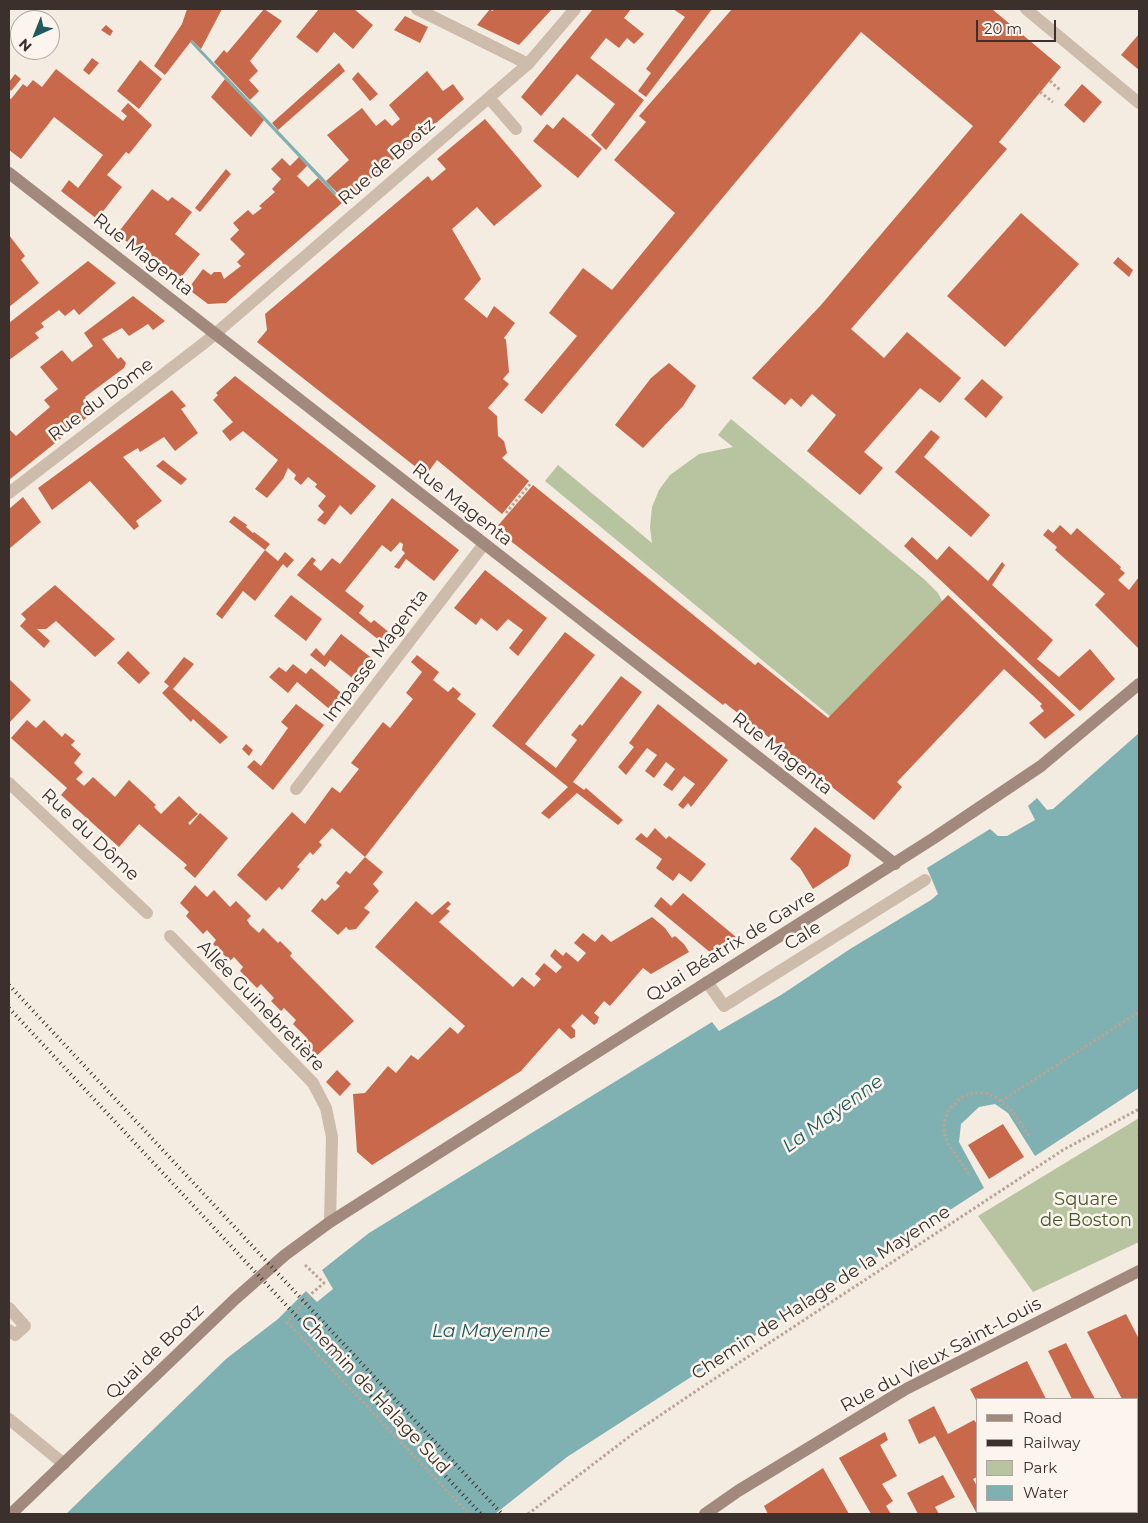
<!DOCTYPE html>
<meta charset="utf-8">
<style>
body{margin:0}
#map{position:relative;width:1148px;height:1523px;overflow:hidden;background:#f4ebe1;font-family:Montserrat,sans-serif}
canvas{display:block}
.frame{position:absolute;inset:0;border:10px solid #3b302b;pointer-events:none}
.legend{position:absolute;left:976px;top:1398px;width:162px;height:115px;box-sizing:border-box;background:#fbf5ee;border:1px solid #aea6a0;margin:0;padding:6px 9px;list-style:none;font-size:15px;color:#3b302b}
.legend li{display:flex;align-items:center;gap:10px;height:25px}
.legend b{width:25px;border:1px solid #aea6a0}
.north{position:absolute;left:10px;top:10px;width:50px;height:50px;box-sizing:border-box;background:#fbf5ee;border:1px solid #aea6a0;border-radius:50%;rotate:224deg;font-size:14px;font-weight:700;line-height:20px;text-align:center;color:#3b302b}
.north::after{content:'';display:block;margin:auto;width:18px;height:22px;background:#1f5a5e;clip-path:polygon(50% 0,100% 100%,50% 72%,0 100%)}
.scale{position:absolute;left:976px;top:20px;width:80px;height:22px;box-sizing:border-box;border:2px solid #3b302b;border-top:0;padding-left:6px;font-size:15px;line-height:18px;white-space:nowrap;color:#3b302b;-webkit-text-stroke:4px #fbf5ee;paint-order:stroke}
</style>
<div id="map">
<canvas width="1148" height="1523"></canvas>
<div class="frame"></div>
<ul class="legend">
<li><b style="height:6px;background:#a18a7d"></b>Road</li>
<li><b style="height:6px;background:#3b302b"></b>Railway</li>
<li><b style="height:14px;background:#b8c4a0"></b>Park</li>
<li><b style="height:14px;background:#7fb0b2"></b>Water</li>
</ul>
<div class="north">N</div>
<div class="scale">20 m</div>
</div>
<script>
const ctx = document.querySelector('canvas').getContext('2d');
ctx.lineJoin = 'round';
function paint(path, color) { ctx.fillStyle = color; ctx.fill(path, 'evenodd'); }
const shape = rows => new Path2D(rows.map(r => 'M' + r).join(''));
function stroke(path, color, width, dash) { ctx.strokeStyle = color; ctx.lineWidth = width; ctx.lineCap = dash ? 'butt' : 'round'; ctx.setLineDash(dash || []); ctx.stroke(path); }
function drawText(font, color, halo, rows, align = 'center') {
  ctx.font = font + ' Montserrat,sans-serif'; ctx.lineWidth = 5; ctx.setLineDash([]); ctx.textBaseline = 'middle'; ctx.strokeStyle = halo; ctx.fillStyle = color; for (const [text, x, y, turn = 0] of rows) {
    ctx.save(); ctx.translate(x, y); ctx.rotate((+turn || 0) * Math.PI / 180); ctx.textAlign = isNaN(turn) ? turn : align; if (halo) ctx.strokeText(text, 0, 0); ctx.fillText(text, 0, 0); ctx.restore();
  }
}
paint(shape([
 [731,419,925,580,938,593,947,610,831,717,545,481,558,465,652,543,650,527,652,507,659,490,670,475,699,454,733,447,718,435],
 [1139,1118,1139,1242,1033,1292,978,1216]
]), '#b8c4a0');
paint(shape([
 [192,40,326,181,344,202,342,203,190,42],
 [1139,733,1139,1088,1035,1156,1008,1113,995,1104,979,1107,961,1124,959,1142,984,1188,567,1457,495,1514,66,1514,226,1359,278,1319,306,1291,317,1302,333,1289,322,1270,369,1233,712,1022,719,1031,781,995,850,949,931,900,938,894,927,868,990,829,998,836,1007,836,1035,820,1028,806,1037,798,1047,810,1053,809]
]), '#7fb0b2');
paint(shape([
 [187,9,222,9,201,49,192,40,165,75,154,66,182,24],
 [264,9,282,21,250,61,258,71,249,80,259,91,250,100,214,62,224,50,227,53],
 [319,9,354,9,373,25,353,49,334,32,317,53,296,37],
 [490,9,492,11,495,9,552,9,519,45,477,25],
 [593,9,631,9,624,18,644,34,634,44,627,38,619,48,606,38,590,58,644,100,606,150,591,135,615,104,577,74,541,116,521,97],
 [673,9,712,9,646,97,638,91,651,73,646,69,685,17],
 [732,9,992,9,1061,67,999,142,1007,149,851,329,884,358,907,332,961,378,940,403,920,388,864,452,883,468,860,495,807,451,836,415,812,394,801,407,791,398,785,405,752,378,821,305,973,126,861,32,542,414,524,400,577,336,549,313,583,268,612,290,675,213,614,160,646,122,639,116],
 [405,16,428,27,420,43,394,30],
 [106,25,113,31,110,36,101,30],
 [1139,34,1139,70,1121,55],
 [92,58,99,63,89,75,83,70],
 [140,60,162,79,139,109,117,91],
 [339,63,345,71,278,130,272,123],
 [56,69,123,121,127,116,121,111,128,103,152,125,129,154,126,152,107,175,122,187,97,219,61,191,69,180,78,188,103,155,54,117,21,159,9,150,9,98,11,99,23,84,27,87,33,80,42,87],
 [427,71,443,91,453,84,464,99,345,201,326,181,349,160,327,135,362,108,376,126,385,119,392,126,400,119,389,105],
 [358,72,378,94,370,101,352,79],
 [15,74,21,79,11,91,9,88,9,82],
 [225,79,264,120,251,137,211,97],
 [1082,84,1102,102,1084,123,1064,105],
 [563,117,602,149,578,178,533,141,547,124,553,129],
 [485,119,542,186,494,226,477,207,452,229,481,279,464,299,487,318,494,306,515,323,504,338,506,340,509,372,503,379,509,384,488,408,497,416,498,436,504,441,507,453,502,458,529,481,502,514,437,460,426,475,257,342,267,330,265,314,428,176,432,181,446,169,437,159],
 [299,157,307,166,297,176,308,187,318,178,342,203,226,303,208,304,188,289,203,269,211,275,214,272,221,272,224,279,241,266,237,262,245,254,230,239,239,230,233,223,248,210,253,215,262,208,259,206,275,192,272,189,281,179,271,169,282,158,290,166],
 [226,169,231,174,200,212,195,208],
 [152,189,168,201,172,197,192,212,175,234,200,254,178,281,117,234],
 [1021,213,1079,264,1005,347,947,296],
 [9,235,25,256,21,260,39,283,9,307],
 [1118,257,1133,270,1129,277,1113,263],
 [88,261,116,283,79,315,74,309,65,316,59,310,41,323,44,327,35,333,39,338,9,360,9,323],
 [133,296,165,321,153,330,148,324,129,336,122,328,102,339,118,359,121,357,126,363,124,368,85,397,95,411,9,480,9,429,16,436,50,407,44,400,58,389,40,367,62,350,72,362,93,346,84,333],
 [669,363,696,386,683,406,643,448,615,425,651,378],
 [235,376,376,486,351,515,340,505,325,525,317,520,324,512,318,506,326,496,315,487,317,484,308,477,301,485,294,479,296,475,288,468,283,479,267,498,255,489,278,460,243,431,230,441,222,431,233,422,213,400,218,395,216,393],
 [982,379,1003,397,986,418,964,399],
 [172,390,186,406,181,409,198,433,175,451,164,437,140,452,138,448,123,457,162,501,136,521,139,526,134,530,90,481,52,510,38,488],
 [931,430,940,437,924,457,990,515,971,537,895,472],
 [163,460,187,479,181,485,156,466],
 [533,485,755,665,758,662,828,718,948,595,1075,715,1045,739,1029,723,1044,711,1040,706,1042,704,1004,669,897,782,902,787,874,820,725,703,723,705,495,529],
 [23,497,41,522,9,549,9,509],
 [392,498,459,550,434,581,406,559,399,569,394,567,405,553,402,550,403,544,400,542,391,552,382,545,345,591,364,606,359,613,371,623,374,620,391,634,384,644,297,575,312,557,316,560,313,564,321,571,332,558,340,564],
 [234,516,247,525,246,527,253,533,254,532,270,544,265,550,229,522],
 [1060,525,1071,535,1077,528,1121,567,1120,569,1125,573,1118,580,1129,590,1139,577,1139,649,1095,605,1105,594,1055,550,1057,547,1043,535,1048,529,1053,533],
 [912,537,937,560,949,546,988,581,1002,562,1005,565,992,585,1053,640,1037,659,1059,677,1090,649,1115,679,1080,711,904,546],
 [265,550,278,561,285,552,294,560,287,568,283,564,255,601,243,591,222,619,216,614],
 [485,570,547,618,518,656,509,648,523,630,508,619,497,631,481,618,476,625,454,608],
 [55,585,115,639,95,657,56,621,46,629,37,629,50,641,44,648,20,626,26,619,21,614],
 [291,595,322,619,306,641,274,616],
 [565,632,595,655,525,744,556,768,577,740,571,735,580,724,582,726,621,676,642,692,573,782,584,790,586,788,623,820,618,825,577,793,549,819,541,813,568,787,492,726],
 [341,634,373,659,356,681,330,660,325,667,310,655,316,648,324,656],
 [128,651,150,673,139,684,117,663],
 [417,655,439,672,433,680,448,692,453,687,461,694,457,699,476,714,365,857,332,828,319,842,322,845,313,855,310,852,297,867,300,869,282,890,279,887,266,901,237,875,292,812,305,824,332,787,340,793,359,769,351,763,383,722,390,728,413,699,406,693,422,672,411,662],
 [184,657,194,664,173,689,228,737,220,744,193,719,191,722,162,693,169,686,164,682],
 [293,664,306,674,311,668,345,696,333,712,297,682,288,693,269,677,279,667,286,672],
 [9,679,31,700,9,723],
 [296,704,324,725,273,790,247,767,254,760,261,766,288,728,281,722],
 [658,704,728,760,691,807,688,803,683,809,678,805,695,784,684,776,672,791,663,785,675,769,666,762,654,778,645,771,657,755,647,748,626,775,618,767,634,747,629,743],
 [27,720,36,728,44,720,62,737,65,733,75,741,71,745,81,754,74,763,83,772,76,779,84,786,93,777,115,797,129,780,156,805,154,807,161,814,179,796,198,814,188,823,190,825,200,813,228,838,195,878,184,868,187,865,139,824,119,847,61,795,67,788,11,738],
 [246,744,253,750,249,756,242,749],
 [815,827,851,855,848,866,813,889,800,868,790,859],
 [655,828,666,839,669,836,706,864,691,882,679,873,673,881,656,868,662,859,635,839,641,833,647,838],
 [365,857,383,872,373,884,379,891,364,908,370,912,356,929,349,930,346,927,338,935,311,911,322,898,325,901,340,886,336,883,346,871,350,874],
 [195,885,207,897,214,890,230,907,236,901,251,916,247,920,250,925,259,933,263,928,278,943,280,941,292,953,290,956,354,1021,309,1063,295,1050,307,1038,293,1024,296,1020,284,1008,281,1011,271,1001,274,998,261,984,257,988,240,971,243,967,234,957,230,961,213,944,216,940,207,930,203,934,186,916,189,912,180,903],
 [683,893,736,937,711,953,654,906,661,897,671,906],
 [416,901,432,915,448,901,451,904,446,909,450,911,439,922,513,987,522,977,534,987,541,979,535,974,544,963,556,973,562,967,550,956,555,949,563,956,566,952,578,962,586,953,574,943,583,933,595,942,602,934,611,942,652,917,665,928,672,938,675,936,684,944,689,952,651,974,643,968,610,1006,604,1001,594,1013,599,1017,597,1023,594,1025,582,1014,571,1026,575,1030,575,1037,571,1039,559,1028,521,1071,372,1165,357,1152,353,1094,365,1093,388,1066,396,1073,411,1055,418,1060,450,1027,458,1034,465,1026,375,947],
 [337,1070,351,1084,340,1096,326,1082],
 [1003,1124,1024,1157,989,1179,968,1145],
 [1126,1314,1139,1339,1139,1420,1137,1421,1137,1399,1122,1399,1087,1332],
 [1066,1343,1088,1386,1095,1399,1072,1399,1048,1351],
 [1027,1361,1046,1399,977,1399,977,1402,970,1389],
 [934,1406,948,1434,974,1420,977,1424,977,1477,973,1479,977,1486,977,1512,990,1512,992,1514,977,1514,935,1436,919,1444,908,1420],
 [885,1432,888,1440,880,1445,897,1476,882,1484,893,1501,886,1506,891,1514,871,1514,839,1458],
 [823,1468,849,1514,768,1514,764,1506],
 [943,1475,955,1497,935,1507,939,1514,918,1514,907,1493],
 [1137,1496,1139,1496,1139,1514,1113,1514,1115,1512,1137,1512]
]), '#c8694b');
stroke(shape([
 [1050,81,1060,90],
 [1040,92,1053,102],
 [506,513,531,483],
 [1001,1101,1139,1012],
 [1139,1128,1139,1139],
 [969,1174,948,1144,944,1133,944,1122,948,1111,963,1096,974,1093,986,1093,997,1098,1012,1111,1030,1137],
 [305,1265,324,1283,311,1294,287,1322,469,1514],
 [528,1514,634,1433,702,1387,1063,1150,1139,1109]
]), '#b9a596', 3, [2.5, 2.5]);
stroke(shape([
 [417,9,528,64],
 [489,98,516,129],
 [707,982,724,1006,925,880],
 [9,1308,25,1326,15,1335,9,1330],
 [9,1419,64,1464]
]), '#cdbbac', 12);
stroke(shape([
 [1026,9,1139,103],
 [9,493,208,340,528,64,575,9],
 [9,783,147,913],
 [296,789,484,544],
 [170,936,313,1083,326,1108,332,1137,330,1222]
]), '#cdbbac', 12);
stroke(shape([
 [9,173,895,864],
 [11,1514,234,1300,285,1255,330,1222,934,838,1041,766,1139,684],
 [705,1514,738,1491,904,1390,1139,1271]
]), '#a18a7d', 12);
stroke(shape([
 [9,985,502,1514],
 [9,1008,481,1514]
]), '#3b302b', 4, [1, 4]);
drawText('18px', '#3b302b', '#fbf5ee', [
 ["Rue de Bootz",387,162,-41],
 ["Rue Magenta",143,255,38],
 ["Rue du Dôme",101,400,-37],
 ["Rue Magenta",462,505,38],
 ["Impasse Magenta",376,656,-53],
 ["Rue Magenta",782,754,38],
 ["Rue du Dôme",90,835,43],
 ["Cale",803,936,-32],
 ["Quai Béatrix de Gavre",731,946,-32],
 ["Allée Guinebretière",261,1006,46],
 ["Chemin de Halage de la Mayenne",821,1293,-33],
 ["Quai de Bootz",155,1352,-44],
 ["Rue du Vieux Saint-Louis",941,1355,-28],
 ["Chemin de Halage Sud",375,1395,47]
]);
drawText('18px', '#4a5a2e', '#fbf5ee', [
 ["Square",1086,1200],
 ["de Boston",1086,1221]
]);
drawText('italic 19px', '#1f5a5e', '#fbf5ee', [
 ["La Mayenne",833,1114,-36],
 ["La Mayenne",491,1331]
]);
</script>
